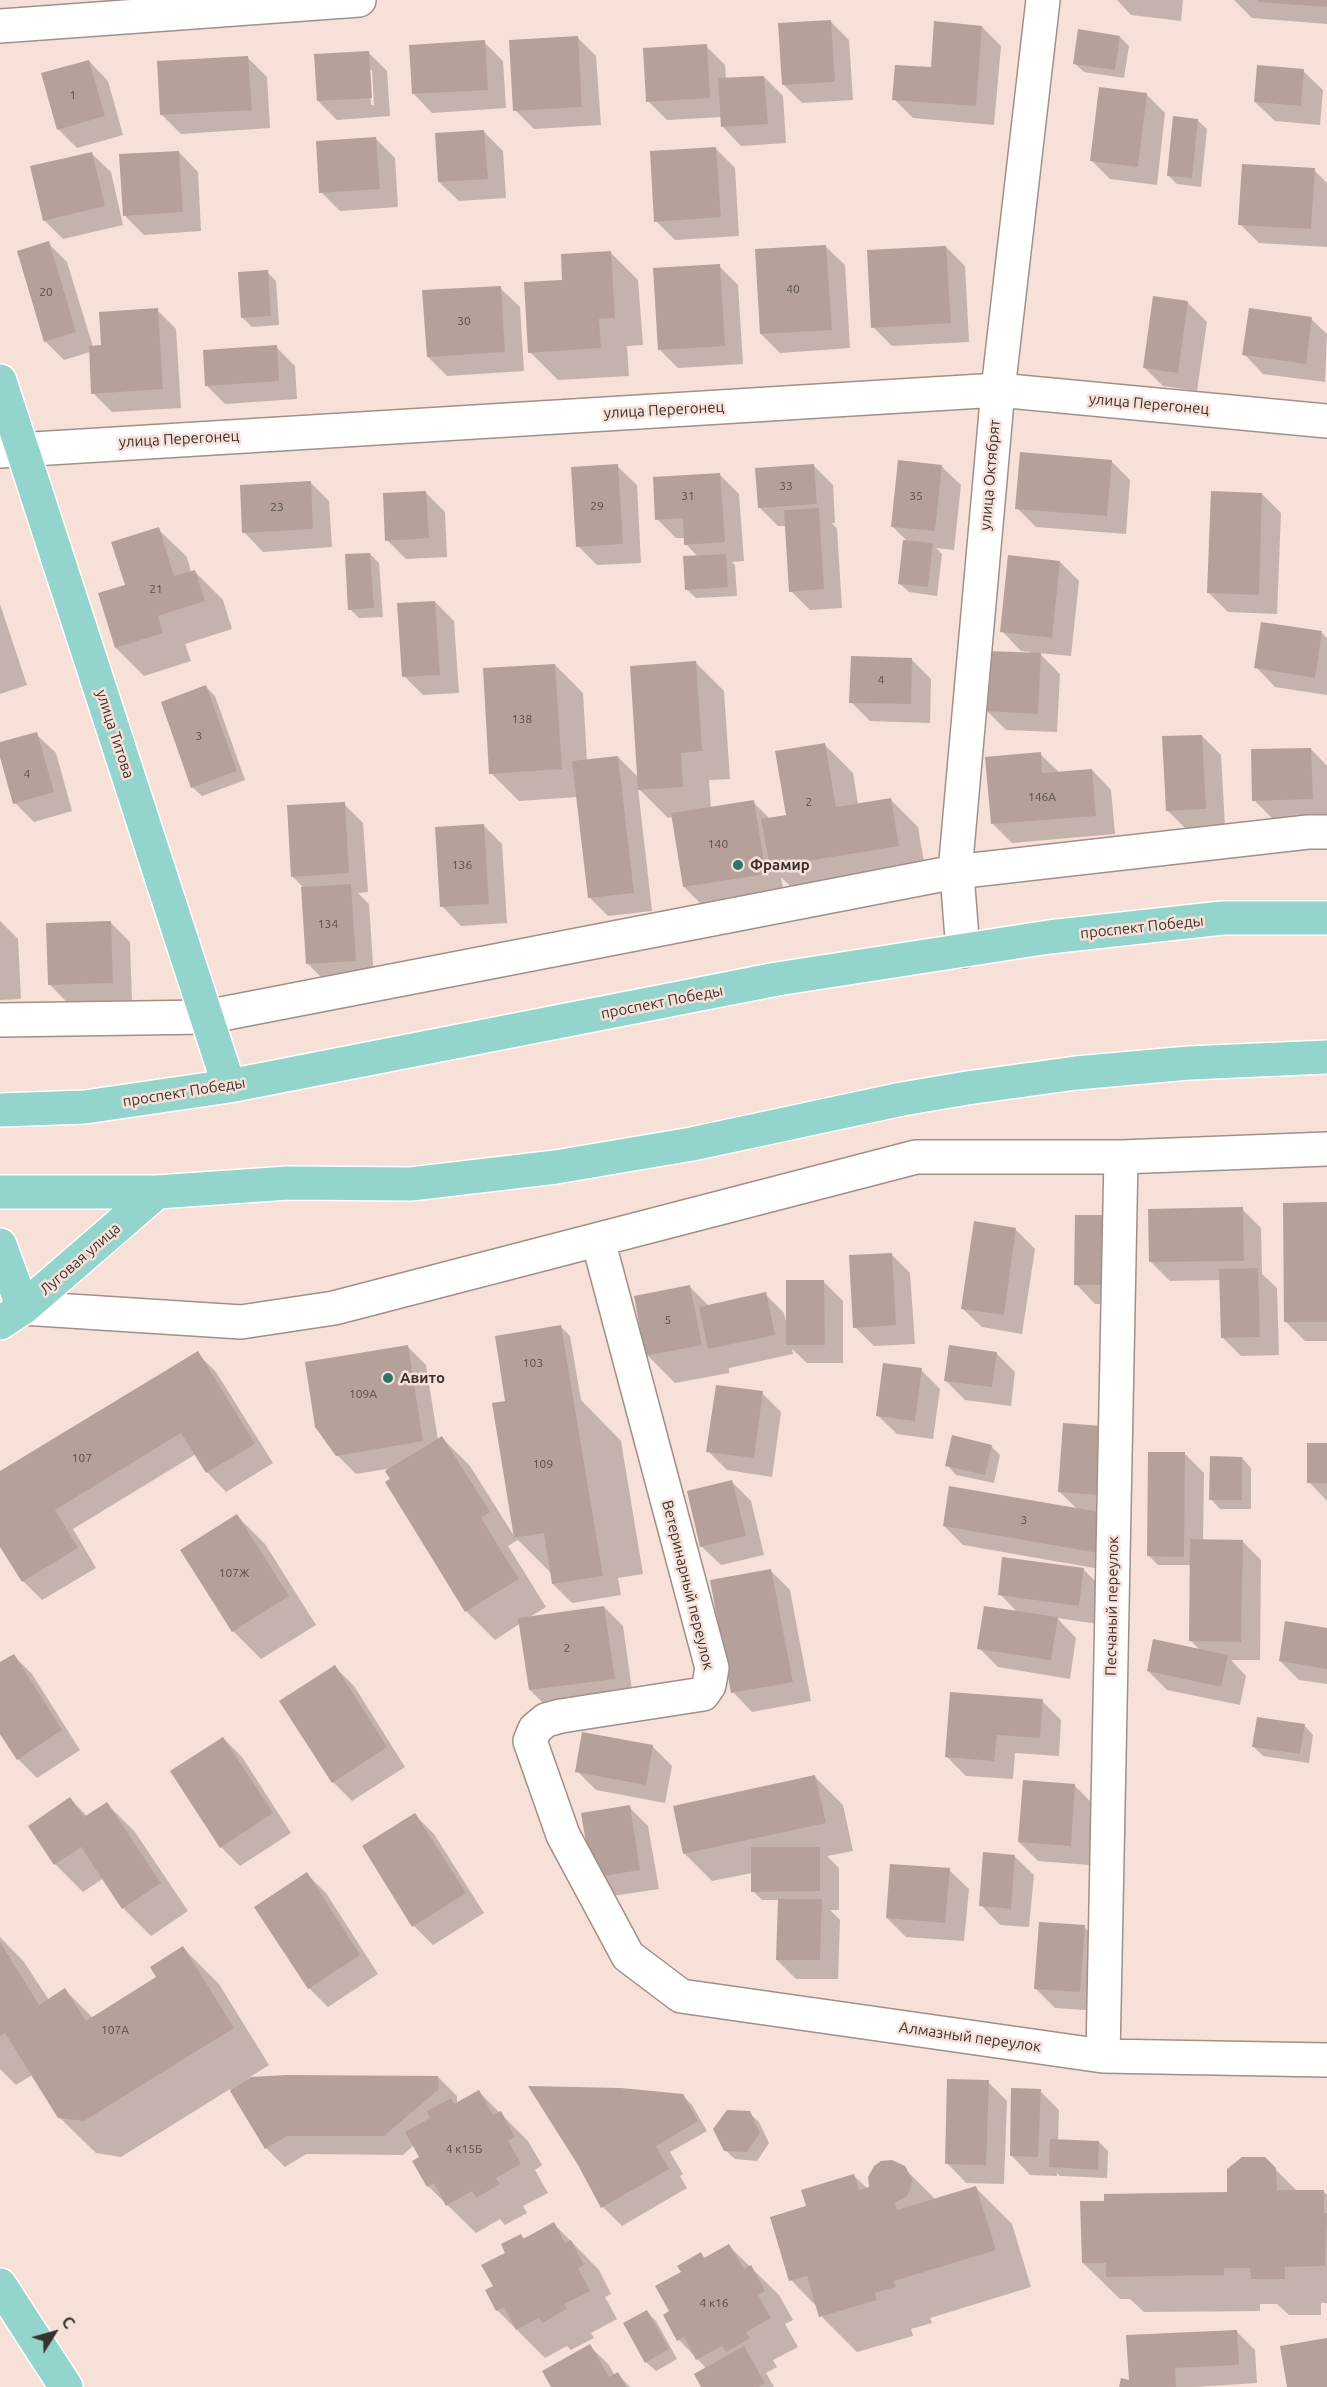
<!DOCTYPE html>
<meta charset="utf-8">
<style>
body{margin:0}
#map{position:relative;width:1327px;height:2387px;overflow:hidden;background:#f6e0d8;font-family:Ubuntu,sans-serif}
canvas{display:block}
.north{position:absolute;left:24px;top:2303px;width:60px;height:60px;-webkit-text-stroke:4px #f6e0d8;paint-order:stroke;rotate:53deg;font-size:16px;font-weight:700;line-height:24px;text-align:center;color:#3a322f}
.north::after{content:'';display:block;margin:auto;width:21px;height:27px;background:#3a322f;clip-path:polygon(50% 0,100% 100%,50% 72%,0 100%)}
</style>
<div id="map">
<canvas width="1327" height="2387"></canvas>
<div class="north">С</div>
</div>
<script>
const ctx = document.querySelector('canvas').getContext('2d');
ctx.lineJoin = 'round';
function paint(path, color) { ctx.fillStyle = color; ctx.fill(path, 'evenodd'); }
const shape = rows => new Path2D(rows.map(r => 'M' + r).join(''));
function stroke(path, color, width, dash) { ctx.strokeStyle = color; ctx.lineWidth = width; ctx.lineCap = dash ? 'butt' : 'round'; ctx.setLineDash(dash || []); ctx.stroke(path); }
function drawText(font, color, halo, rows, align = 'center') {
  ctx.font = font + ' Ubuntu,sans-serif'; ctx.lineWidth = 5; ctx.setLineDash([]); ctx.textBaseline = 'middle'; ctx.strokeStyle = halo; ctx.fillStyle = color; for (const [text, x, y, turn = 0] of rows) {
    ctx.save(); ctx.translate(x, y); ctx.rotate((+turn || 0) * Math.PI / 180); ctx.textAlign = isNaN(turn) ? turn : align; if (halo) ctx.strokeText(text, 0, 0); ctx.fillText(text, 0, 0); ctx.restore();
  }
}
paint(shape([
 [1117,0,1183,0,1181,21,1131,15],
 [1234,0,1327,0,1327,24,1252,18],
 [830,21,849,40,853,100,802,103,783,84],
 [982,27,1001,46,994,125,913,118,894,99],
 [577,37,596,56,601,125,534,129,515,110],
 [1120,37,1129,46,1124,78,1084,72,1074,63],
 [484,42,503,61,506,108,432,113,413,93],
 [706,46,725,65,726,79,764,77,783,96,786,143,741,146,722,126,722,117,667,120,648,101],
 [368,52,387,71,390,116,337,120,318,101],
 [369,70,372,70,374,105,371,105],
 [248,58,267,77,270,128,181,134,162,115],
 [89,61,108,81,123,135,77,148,58,129],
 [1303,71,1323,90,1320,125,1275,121,1255,102],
 [1146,94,1165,113,1157,185,1110,179,1091,160],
 [1197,120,1207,129,1201,187,1177,184,1168,175],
 [484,132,503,151,506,198,459,201,439,182],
 [376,139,395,158,398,207,340,211,321,192],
 [716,149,735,168,739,236,675,240,656,221],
 [179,152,198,172,201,231,144,235,125,216],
 [91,153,111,172,123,225,63,239,44,220],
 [1314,170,1327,183,1327,247,1259,243,1240,224],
 [48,243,67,262,93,347,103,347,157,310,176,329,181,408,112,412,93,393,90,352,64,360,45,341],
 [825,246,845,265,850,348,780,353,761,334],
 [946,247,965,266,969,342,892,346,873,327],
 [610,252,638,280,643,345,627,346,629,376,558,380,530,352,564,281],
 [719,266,738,285,743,364,678,368,659,349],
 [267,272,276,281,279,325,252,327,242,317],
 [500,288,520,307,524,371,447,376,428,357],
 [1154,298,1188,303,1207,322,1197,391,1163,386,1144,367],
 [1311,319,1327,334,1325,382,1263,374,1244,354],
 [276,347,295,366,297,399,225,404,206,385],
 [1111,461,1130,480,1126,534,1036,527,1017,508],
 [617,466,637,485,641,563,597,565,578,546],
 [814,466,833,485,835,523,832,523,837,529,842,608,810,610,791,591,786,526,778,526,759,507],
 [941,466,961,485,954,550,936,548,942,554,937,596,909,592,899,583,908,542,892,526],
 [720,475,739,494,744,561,732,562,735,565,737,596,696,598,686,589,698,557,686,544,685,538,676,538,657,519],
 [310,482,329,501,332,547,263,552,244,532],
 [425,492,445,512,447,557,406,559,387,540],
 [1262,494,1281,513,1277,614,1228,612,1209,593],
 [158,529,187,557,191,572,194,571,223,600,232,629,185,644,191,661,144,676,116,648,127,586],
 [370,554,379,563,383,617,359,618,350,609],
 [1060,562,1079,581,1071,656,1039,653,1060,674,1057,732,1006,730,987,711,1030,652,1021,651,1002,631],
 [435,602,454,621,459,693,423,695,404,676],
 [0,604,27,685,0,694],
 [1322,633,1327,638,1327,695,1275,687,1256,667],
 [912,660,931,679,930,723,870,721,851,702],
 [696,663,724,691,730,779,709,780,711,809,753,802,770,819,787,816,825,745,853,773,858,804,890,799,918,827,926,874,799,895,781,877,784,893,703,906,684,887,674,817,668,818,638,788,652,911,608,916,589,897,577,797,519,801,491,773,555,665,583,693,587,761,618,757,639,778],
 [206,687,215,696,245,780,202,796,192,787],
 [36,734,56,753,72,811,34,822,15,803,0,751,0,743],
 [1202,736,1221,755,1225,827,1186,829,1167,810],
 [1311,749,1327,766,1327,818,1273,819,1254,800],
 [1040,754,1060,773,1092,770,1111,790,1115,834,1012,843,993,824],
 [344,804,363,823,368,892,358,893,369,904,374,979,326,982,307,963,302,886,293,877],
 [483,825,502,844,507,923,461,926,442,906],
 [0,921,18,939,21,999,0,1000],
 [111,923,130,942,132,1002,69,1004,50,985],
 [1327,1204,1327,1341,1305,1341,1286,1322],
 [1242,1209,1261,1228,1262,1274,1277,1288,1279,1355,1241,1356,1222,1337,1221,1280,1170,1281,1151,1262],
 [1076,1217,1122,1304,1095,1304,1076,1284],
 [1016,1230,1035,1249,1022,1334,982,1327,962,1308],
 [891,1254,910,1273,915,1344,874,1346,855,1327],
 [824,1282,843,1301,843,1363,807,1363,792,1349,793,1354,729,1368,729,1373,675,1383,647,1355,690,1287,709,1306,765,1294,784,1313,786,1321],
 [561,1327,570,1336,581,1400,621,1441,643,1574,618,1578,621,1595,572,1603,553,1584,552,1574,518,1540,508,1546,546,1607,530,1617,604,1607,623,1626,633,1697,549,1709,530,1690,521,1623,495,1640,467,1612,387,1483,392,1479,386,1469,356,1474,337,1455,407,1346,426,1365,438,1440,442,1438,470,1466,516,1539,493,1404,507,1402],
 [197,1353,216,1372,273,1463,226,1492,207,1472,196,1454,73,1529,96,1568,42,1600,23,1581,0,1544,0,1473],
 [996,1353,1015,1372,1011,1406,965,1400,946,1381],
 [921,1370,940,1389,933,1439,897,1434,877,1415],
 [762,1393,781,1412,772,1477,727,1470,708,1451],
 [1101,1427,1117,1572,963,1545,944,1526,1078,1510,1059,1491],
 [1327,1445,1327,1501,1309,1482],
 [991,1446,1000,1455,994,1483,956,1475,947,1465],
 [1185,1454,1204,1473,1203,1541,1242,1541,1261,1560,1260,1660,1231,1660,1246,1676,1240,1705,1167,1690,1148,1671,1201,1651,1190,1640,1191,1565,1158,1565,1149,1556],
 [1242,1458,1251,1468,1251,1509,1220,1509,1211,1499],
 [732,1482,751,1501,764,1555,721,1565,701,1546],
 [237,1516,265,1544,316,1625,261,1659,233,1631],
 [1083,1569,1102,1588,1098,1624,1057,1618,1076,1638,1070,1679,998,1667,979,1648,1018,1613,1000,1594],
 [771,1571,790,1590,811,1701,752,1712,733,1692],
 [1327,1629,1327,1684,1299,1680,1280,1661],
 [13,1655,32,1674,80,1750,37,1778,18,1759,0,1731,0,1664],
 [335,1667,354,1686,405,1767,352,1801,333,1782],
 [1042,1701,1061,1720,1059,1756,1015,1753,1013,1779,966,1776,947,1757],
 [1304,1725,1313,1735,1309,1763,1263,1756,1254,1747],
 [584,1734,653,1747,672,1766,665,1803,596,1790,577,1771],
 [223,1738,242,1757,291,1833,240,1866,221,1847],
 [815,1777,843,1805,853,1851,827,1856,839,1868,839,1910,830,1910,840,1920,838,1979,796,1979,777,1960,780,1900,762,1900,753,1891,752,1873,712,1881,684,1853],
 [1075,1786,1094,1805,1089,1865,1038,1861,1019,1842],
 [70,1799,88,1817,107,1804,135,1832,188,1911,151,1936,123,1908,104,1878,83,1892,55,1864],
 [629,1807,648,1826,659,1889,612,1896,593,1877],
 [415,1815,434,1834,484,1913,433,1945,414,1926],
 [1014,1856,1034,1875,1029,1927,1000,1925,981,1905],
 [949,1870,969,1889,964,1941,906,1937,887,1918],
 [307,1874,326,1893,378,1974,328,2007,309,1988],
 [1084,1927,1104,1946,1099,2011,1055,2008,1036,1989],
 [0,1937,24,1962,49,2000,65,1990,93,2018,158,1978,183,1948,219,1984,269,2065,247,2079,287,2076,438,2077,457,2096,457,2104,479,2092,528,2141,542,2165,535,2170,548,2193,523,2206,527,2213,505,2225,500,2219,476,2233,428,2186,421,2158,414,2145,403,2155,306,2154,285,2167,266,2148,230,2089,121,2157,96,2153,59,2117,32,2075,16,2085,0,2069],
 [988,2082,1007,2101,1004,2184,966,2183,947,2163],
 [1040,2091,1059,2110,1058,2141,1099,2142,1108,2151,1107,2178,1060,2176,1057,2173,1057,2176,1030,2175,1011,2155],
 [682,2095,692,2105,707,2131,670,2152,683,2174,680,2176,687,2188,622,2226,603,2207],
 [749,2113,759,2122,769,2143,757,2161,735,2159,725,2150],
 [1265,2159,1298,2192,1323,2191,1327,2195,1327,2303,1321,2303,1321,2315,1289,2315,1277,2304,1260,2304,1260,2311,1144,2312,1130,2299,1120,2299,1083,2263,1106,2202,1229,2193],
 [899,2163,936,2200,976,2188,1012,2224,1031,2287,930,2318,932,2323,911,2329,913,2336,857,2352,821,2316,818,2308,791,2280,808,2207,854,2176,868,2189],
 [554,2224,599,2270,611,2294,605,2297,617,2319,591,2333,594,2338,571,2350,567,2346,545,2358,497,2310,495,2287,507,2253,521,2235,525,2239],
 [729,2246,779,2295,793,2320,785,2324,798,2347,773,2360,777,2367,766,2373,774,2387,702,2387,707,2369,679,2340,665,2315,671,2312,683,2272,701,2254,706,2259],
 [647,2312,656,2321,677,2359,656,2371,646,2362],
 [1236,2331,1255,2350,1257,2383,1194,2387,1120,2387],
 [590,2346,609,2365,615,2376,618,2374,630,2387,553,2387]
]), '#0003');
paint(shape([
 [1259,0,1327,0,1327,7,1259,2],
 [831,20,835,82,782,85,778,23],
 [934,21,982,26,976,106,892,100,895,65,931,67],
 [1078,29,1120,36,1115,70,1073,64],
 [578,36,582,107,513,111,509,40],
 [485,40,488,90,412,94,409,45],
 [707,44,710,98,646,102,643,48],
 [369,51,372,98,317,101,314,54],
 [248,56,252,110,160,115,157,61],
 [89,60,105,116,57,130,41,73],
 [1257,65,1304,69,1301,106,1254,102],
 [764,76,768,124,721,127,718,78],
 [1099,87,1147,93,1138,167,1090,161],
 [1173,116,1198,119,1192,178,1167,176],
 [484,130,488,179,438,182,435,133],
 [376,137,380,189,319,193,316,141],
 [716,147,721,217,654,222,650,151],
 [179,151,183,212,123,216,119,154],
 [92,152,105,206,43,221,30,166],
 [1242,164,1315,168,1311,229,1238,225],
 [49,241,76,332,44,342,17,251],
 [826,245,832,330,760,334,755,249],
 [946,246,951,323,871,328,867,250],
 [611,251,615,318,599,319,601,348,528,353,524,282,562,280,561,254],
 [720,264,725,346,658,350,653,268],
 [268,270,271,316,241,318,238,272],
 [501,286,505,352,427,357,422,290],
 [1153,296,1188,301,1178,373,1143,368],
 [158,308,163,389,91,394,89,346,101,345,99,312],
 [1249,308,1312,317,1306,364,1242,355],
 [277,345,279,381,205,386,203,350],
 [1020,452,1112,460,1107,516,1015,509],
 [898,460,942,465,935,531,891,527],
 [618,464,623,544,576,547,571,467],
 [814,464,817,504,758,508,755,468],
 [720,473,725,542,684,545,683,518,655,520,653,477],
 [311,481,313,529,242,533,240,485],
 [426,491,429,538,385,541,383,493],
 [1211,491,1262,493,1259,595,1207,593],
 [819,508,824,589,789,592,784,510],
 [159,527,174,576,195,570,205,601,158,616,163,633,115,648,98,593,125,585,111,542],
 [903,540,933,543,928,587,898,584],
 [370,553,374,608,348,610,345,554],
 [726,554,728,587,685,590,683,556],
 [1008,555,1060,561,1052,638,1000,632],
 [435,601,440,675,402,677,397,603],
 [1261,622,1322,631,1315,678,1254,668],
 [988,651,1041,653,1038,714,985,711],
 [851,656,912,658,911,704,849,703],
 [696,661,702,751,681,753,683,787,638,790,630,666],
 [555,664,562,769,489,774,483,668],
 [206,685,237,771,191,788,161,702],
 [37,732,54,792,13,804,0,757,0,742],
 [1202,735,1206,809,1166,811,1162,736],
 [825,743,836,807,891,798,899,846,770,867,761,819,786,815,775,751],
 [1311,748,1313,799,1252,801,1251,749],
 [1041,752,1042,773,1092,769,1096,816,991,824,985,757],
 [618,756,634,893,588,898,572,761],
 [754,800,766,874,683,887,671,813],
 [345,802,349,873,291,877,287,805],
 [484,824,489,904,440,907,435,827],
 [351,884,356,961,306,964,301,887],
 [111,921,113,983,48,985,46,923],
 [1327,1202,1327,1322,1284,1322,1283,1203],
 [1243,1207,1244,1261,1149,1262,1148,1209],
 [1075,1215,1104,1215,1104,1285,1074,1285],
 [974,1221,1016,1228,1004,1315,961,1309],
 [892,1253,896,1325,853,1328,849,1255],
 [1258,1268,1260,1337,1221,1338,1219,1269],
 [786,1280,824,1280,825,1345,786,1345],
 [690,1285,702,1345,645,1356,634,1296],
 [766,1292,775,1335,708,1349,699,1307],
 [561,1325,603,1576,552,1584,544,1533,514,1538,492,1403,505,1401,495,1336],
 [408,1345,423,1441,336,1456,315,1427,305,1362],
 [949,1345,997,1352,992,1387,944,1381],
 [198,1351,255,1444,206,1473,181,1433,55,1510,78,1548,22,1582,0,1547,0,1471],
 [883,1363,922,1368,915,1421,876,1416],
 [716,1385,763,1391,754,1458,706,1452],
 [1063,1423,1101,1426,1096,1495,1058,1492],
 [952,1435,992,1445,985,1475,945,1466],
 [442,1436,490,1512,481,1518,519,1579,465,1612,385,1482,390,1479,385,1471],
 [1307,1443,1327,1443,1327,1483,1307,1483],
 [1148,1452,1185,1452,1184,1557,1147,1556],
 [1210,1456,1242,1457,1242,1500,1209,1500],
 [732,1480,746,1536,700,1547,687,1491],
 [949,1486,1105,1513,1098,1553,943,1526],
 [237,1514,289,1596,232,1632,180,1550],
 [1190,1539,1243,1540,1241,1642,1189,1641],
 [1002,1557,1084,1568,1079,1606,998,1595],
 [771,1569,793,1682,731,1693,710,1580],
 [604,1606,615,1679,529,1690,518,1618],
 [984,1606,1058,1617,1051,1660,977,1649],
 [1285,1621,1327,1628,1327,1669,1279,1661],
 [1153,1639,1228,1655,1221,1687,1147,1671],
 [14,1654,62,1730,17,1760,0,1734,0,1662],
 [335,1665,387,1747,332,1783,279,1701],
 [950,1692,1043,1699,1040,1738,997,1735,994,1761,945,1757],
 [1257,1717,1305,1724,1300,1754,1252,1747],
 [582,1732,653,1745,646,1785,575,1772],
 [223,1737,273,1813,220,1848,170,1771],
 [815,1775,826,1823,683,1854,673,1806],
 [1023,1780,1075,1784,1071,1846,1018,1842],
 [70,1797,84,1817,107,1802,161,1883,122,1909,81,1847,54,1865,28,1826],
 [630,1805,640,1870,592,1878,581,1813],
 [415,1813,466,1893,412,1927,362,1846],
 [751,1847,820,1847,820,1891,751,1892],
 [983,1852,1015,1855,1011,1909,979,1906],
 [890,1864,950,1868,945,1923,886,1918],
 [307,1872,360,1955,308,1989,254,1907],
 [778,1899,822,1899,820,1960,776,1960],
 [1039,1922,1085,1925,1080,1992,1034,1989],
 [0,1942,39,2005,65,1988,86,2021,156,1977,150,1967,183,1946,234,2028,84,2121,58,2118,5,2033,0,2036],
 [287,2075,438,2076,439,2089,384,2136,287,2136,265,2149,230,2091,251,2077],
 [947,2079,989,2080,986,2165,945,2164],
 [528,2086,621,2088,683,2094,698,2121,656,2146,669,2169,601,2208,578,2165],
 [1011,2088,1041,2089,1038,2157,1010,2156],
 [479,2090,493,2115,501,2111,515,2137,508,2141,521,2164,496,2178,500,2184,476,2198,472,2191,446,2206,434,2183,427,2187,412,2161,419,2157,405,2132,430,2118,427,2111,451,2098,454,2104],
 [727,2110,750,2111,760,2133,747,2152,724,2151,713,2129],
 [1050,2139,1099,2141,1098,2170,1049,2167],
 [1242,2157,1265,2157,1276,2168,1277,2190,1324,2190,1324,2213,1327,2213,1325,2266,1285,2267,1285,2279,1251,2279,1250,2268,1224,2268,1224,2275,1106,2277,1106,2263,1082,2263,1080,2201,1104,2201,1104,2194,1227,2192,1227,2169],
 [892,2160,905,2166,912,2179,911,2188,907,2196,895,2203,897,2210,976,2186,996,2250,894,2281,896,2287,875,2293,877,2300,819,2317,807,2276,789,2281,770,2217,806,2206,801,2190,854,2174,859,2190,869,2187,868,2177,874,2166,881,2161],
 [554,2222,565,2243,571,2240,584,2265,578,2268,590,2291,564,2304,567,2309,542,2323,539,2318,516,2330,504,2307,496,2311,485,2290,493,2286,481,2265,505,2253,501,2244,521,2234,523,2239],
 [729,2244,744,2269,751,2265,765,2291,758,2295,771,2318,746,2332,750,2338,726,2352,722,2346,696,2360,684,2337,677,2341,663,2315,669,2311,655,2286,681,2272,677,2266,701,2252,704,2258],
 [647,2310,669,2349,645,2363,623,2323],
 [1237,2330,1239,2365,1175,2368,1176,2387,1119,2387,1121,2378,1129,2380,1126,2335],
 [1327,2338,1327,2387,1287,2387,1280,2346],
 [590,2344,609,2377,618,2372,626,2387,551,2387,542,2371],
 [744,2346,765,2383,757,2387,701,2387,694,2374]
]), '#b5a19a');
const minor = shape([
 [0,26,359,0],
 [0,451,998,390,1327,421],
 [963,951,958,887,955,872,998,390,1043,0],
 [0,1020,206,1017,955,872,1308,832,1327,832],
 [598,1240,712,1668,709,1685,703,1694,561,1716,546,1720,535,1729,530,1741,563,1835,628,1956,681,1996,1103,2056,1327,2060],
 [23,1308,241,1322,334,1308,916,1157,1121,1157,1327,1149],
 [1103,2056,1121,1157]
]);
const major = shape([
 [0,381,229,1086],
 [0,1110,85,1107,229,1086,777,979,1049,937,1222,918,1327,918],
 [0,1192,157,1192,288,1183,411,1184,556,1167,692,1144,902,1099,967,1088,1076,1073,1189,1063,1327,1057],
 [0,1245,23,1308],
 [0,1323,23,1308,157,1192],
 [0,2285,66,2387]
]);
stroke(minor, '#a28f87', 36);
stroke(major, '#fff', 36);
stroke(minor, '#fff', 33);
stroke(major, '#93d4cc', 33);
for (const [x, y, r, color] of [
 [738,865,6,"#2d746c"],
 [388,1378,6,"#2d746c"]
]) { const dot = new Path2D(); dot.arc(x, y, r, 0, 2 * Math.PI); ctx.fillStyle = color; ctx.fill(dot); stroke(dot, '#f6e0d8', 2); }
drawText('12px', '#594e4a', null, [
 ["1",73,95],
 ["40",793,289],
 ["20",46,292],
 ["30",464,321],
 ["33",786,486],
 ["31",688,496],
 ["35",916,496],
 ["29",597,506],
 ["23",277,507],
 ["21",156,589],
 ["4",881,680],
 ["138",522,719],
 ["3",199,736],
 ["4",27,774],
 ["146А",1042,797],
 ["2",809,802],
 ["140",718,844],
 ["136",462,865],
 ["134",328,924],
 ["5",668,1320],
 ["103",533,1363],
 ["109А",363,1394],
 ["107",82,1458],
 ["109",543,1464],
 ["3",1024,1520],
 ["107Ж",234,1573],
 ["2",567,1648],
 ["107А",115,2030],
 ["4 к15Б",464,2149],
 ["4 к16",714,2303]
]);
drawText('15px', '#3a322f', '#f6e0d8', [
 ["улица Перегонец",1149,404,5],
 ["улица Перегонец",664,410,-3],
 ["улица Перегонец",179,439,-3],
 ["улица Октябрят",990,475,-85],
 ["улица Титова",115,734,72],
 ["проспект Победы",1142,927,-6],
 ["проспект Победы",662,1002,-11],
 ["проспект Победы",184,1092,-9],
 ["Луговая улица",80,1259,-41],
 ["Ветеринарный переулок",688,1585,76],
 ["Песчаный переулок",1112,1606,-89],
 ["Алмазный переулок",970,2037,8]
]);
drawText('bold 15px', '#3a322f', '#f6e0d8', [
 ["Фрамир",750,865],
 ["Авито",400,1378]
], 'left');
</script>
